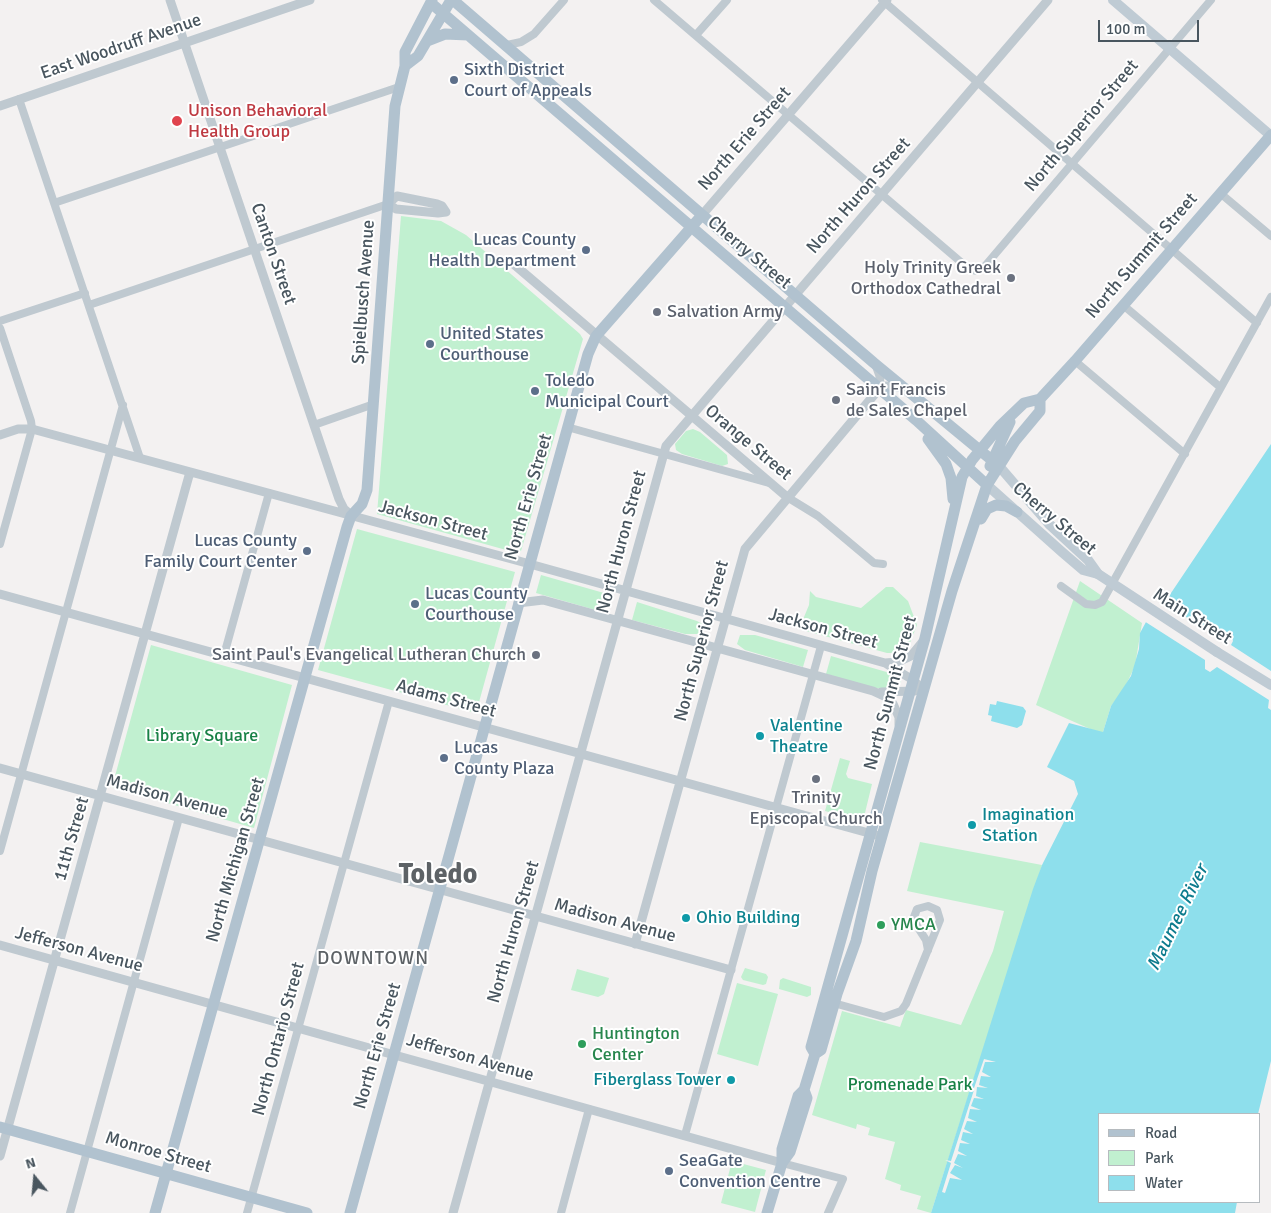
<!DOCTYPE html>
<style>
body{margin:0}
#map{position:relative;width:1271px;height:1213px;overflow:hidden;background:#f3f1f1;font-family:Signika,sans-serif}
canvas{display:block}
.legend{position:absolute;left:1098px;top:1113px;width:162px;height:90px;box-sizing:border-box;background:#fff;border:1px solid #b6bbbf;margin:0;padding:6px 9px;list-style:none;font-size:15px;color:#49565f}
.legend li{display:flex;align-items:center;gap:10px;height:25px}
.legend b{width:25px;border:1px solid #b6bbbf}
.north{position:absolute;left:10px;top:1153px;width:50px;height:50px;-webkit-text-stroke:4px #fff;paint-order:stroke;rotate:343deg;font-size:14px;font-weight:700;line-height:20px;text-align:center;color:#49565f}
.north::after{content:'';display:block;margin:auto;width:18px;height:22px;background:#49565f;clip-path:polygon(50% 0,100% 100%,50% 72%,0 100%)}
.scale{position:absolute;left:1098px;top:20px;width:101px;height:22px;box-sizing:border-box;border:2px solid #49565f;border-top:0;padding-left:6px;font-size:15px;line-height:18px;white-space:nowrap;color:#49565f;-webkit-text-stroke:4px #fff;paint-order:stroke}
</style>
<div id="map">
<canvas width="1271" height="1213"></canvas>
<ul class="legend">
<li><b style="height:6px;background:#b1c2cf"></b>Road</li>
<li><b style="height:14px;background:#c1f0d0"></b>Park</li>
<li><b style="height:14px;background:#8edfec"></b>Water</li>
</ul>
<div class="north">N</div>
<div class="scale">100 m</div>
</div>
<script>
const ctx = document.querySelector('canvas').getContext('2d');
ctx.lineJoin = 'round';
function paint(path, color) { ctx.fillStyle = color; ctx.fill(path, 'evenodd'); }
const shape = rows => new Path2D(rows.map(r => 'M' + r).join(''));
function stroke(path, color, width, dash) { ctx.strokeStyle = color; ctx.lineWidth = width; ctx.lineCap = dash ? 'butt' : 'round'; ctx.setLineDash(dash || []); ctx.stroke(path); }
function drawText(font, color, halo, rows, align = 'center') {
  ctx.font = font + ' Signika,sans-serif'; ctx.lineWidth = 4; ctx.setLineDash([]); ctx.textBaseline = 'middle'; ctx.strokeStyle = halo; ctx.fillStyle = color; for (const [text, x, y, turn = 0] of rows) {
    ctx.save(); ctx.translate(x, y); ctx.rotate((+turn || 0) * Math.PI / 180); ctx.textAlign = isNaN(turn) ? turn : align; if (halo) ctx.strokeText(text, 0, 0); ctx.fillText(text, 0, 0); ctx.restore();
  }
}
paint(shape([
 [401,216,441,221,466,235,580,334,583,339,521,551,517,553,377,514],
 [693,429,700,432,727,455,728,464,722,466,682,454,676,450,675,444,686,431],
 [357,529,515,572,476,713,318,670],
 [541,575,611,595,606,613,536,593],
 [1080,581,1142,623,1135,666,1123,691,1111,706,1103,732,1097,732,1036,705],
 [886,587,893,587,908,601,917,625,908,648,901,653,887,653,799,629,809,605,810,591,816,597,861,608],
 [637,602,697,621,704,625,701,634,685,634,632,620],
 [740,635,755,635,808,650,803,667,745,650,737,644],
 [151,645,292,685,254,828,112,787],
 [831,656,890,673,901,680,898,690,874,688,826,674],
 [840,758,850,761,846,774,848,778,872,784,864,817,859,820,825,811],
 [920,842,1042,865,931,1213,917,1209,921,1196,900,1190,901,1185,885,1179,895,1142,868,1135,870,1128,857,1124,856,1129,812,1115,842,1011,900,1027,906,1010,961,1025,993,951,1004,911,907,891],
 [745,968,766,974,768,977,766,984,763,985,743,980,741,977],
 [577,969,609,978,604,994,598,997,571,990],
 [783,978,811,987,811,995,807,997,779,989,780,980],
 [737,983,778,994,758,1066,717,1054],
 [732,1161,766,1170,755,1212,721,1203]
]), '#c1f0d0');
paint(shape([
 [1271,444,1271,1061,1258,1114,1100,1114,1100,1202,1237,1202,1235,1213,931,1213,1033,889,1042,865,1078,794,1074,781,1047,767,1069,723,1103,732,1111,706,1131,676,1139,649,1140,633,1146,622,1169,596],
 [997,701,1023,707,1026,711,1022,725,1017,728,991,721,992,716,988,715,990,704,996,705]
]), '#8edfec');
paint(shape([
 [1161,601,1219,638,1227,633,1232,637,1233,641,1231,645,1271,671,1271,710,1268,708,1269,700,1217,667,1210,672,1205,669,1205,660,1144,621],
 [984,1059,996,1062,985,1062,982,1072,991,1077,981,1076,979,1085,988,1088,977,1087,976,1096,984,1099,974,1098,971,1106,981,1110,970,1109,968,1118,977,1122,967,1121,964,1129,973,1134,963,1132,961,1140,970,1144,960,1143,958,1151,967,1156,958,1154,954,1163,963,1168,955,1165,950,1173,962,1180,950,1178,945,1193,942,1192,951,1163,945,1160,951,1161,974,1090,968,1088,974,1088]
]), '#f3f1f1');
stroke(shape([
 [654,0,969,269,977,271,985,266,1211,0],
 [882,0,1257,323],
 [696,35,727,0],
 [507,45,521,42,534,34,564,0],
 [19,99,140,458],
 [1220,193,1271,236],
 [54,203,399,87],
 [89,305,388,204],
 [1123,305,1220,387],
 [0,321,85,293],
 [0,328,31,421,32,429,0,544],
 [1075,361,1185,454],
 [314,425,374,404],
 [567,427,769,483],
 [787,497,818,516,874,563,883,564],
 [1061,586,1086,604,1095,605,1102,602,1271,297],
 [224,655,269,493],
 [0,851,123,405],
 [830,1002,884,1017,901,1011,906,1004,940,920,937,910,928,906,917,909,914,917,917,926,926,940,928,950],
 [685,1135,821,646],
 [782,1163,843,1179,828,1213],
 [70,1213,179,818],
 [247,1213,389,701],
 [561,1213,589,1109]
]), '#bfc9d0', 8);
stroke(shape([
 [170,0,339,499,344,509,351,515],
 [0,106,310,0],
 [397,196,437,204,442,206,446,212,438,213,396,209,388,204,397,196],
 [702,215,887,0],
 [510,261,787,497],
 [879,389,886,386,904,388],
 [0,435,18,429,32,429,519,561,885,663,913,680,924,690],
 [0,594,876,835],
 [518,603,543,600,873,691,888,698,893,704,899,717,899,725],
 [885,663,898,662,911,656,924,640],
 [881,692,915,691],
 [0,768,731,970],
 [635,944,745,549,879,389,880,376,876,365],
 [0,945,782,1163],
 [0,1156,190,472],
 [453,1213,666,446,1048,0]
]), '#bfc9d0', 9);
stroke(shape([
 [1113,0,1270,135],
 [999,466,1049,524,1088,560,1098,574],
 [987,485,1062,552,1083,570,1098,574],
 [1217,652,1271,685]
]), '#bfcbd4', 10);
stroke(shape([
 [453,0,874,363,999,466],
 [431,3,916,420,987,485],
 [427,41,445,34,468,35],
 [405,66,418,56,451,0],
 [928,439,946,464,951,478,953,499],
 [990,466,1010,422],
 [981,519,987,509,996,505,1006,506,1017,512],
 [815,1054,811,1047,925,638,962,477,972,460,1000,426,1024,403,1040,399,1075,361,1271,135],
 [0,1127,307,1213],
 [782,1163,790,1152,807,1098,804,1090],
 [155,1213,347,527,351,516,362,504,367,490,395,106,405,66,405,52,432,0],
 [350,1213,588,354,596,336,702,215],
 [767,1213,782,1163,782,1149,798,1096,804,1090,815,1054,821,1050,837,994,856,941,872,871,952,591,987,485,1015,441,1040,411,1040,399]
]), '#b1c2cf', 11);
stroke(shape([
 [1098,574,1217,652]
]), '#bfcbd4', 10);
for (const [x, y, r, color] of [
 [454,80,5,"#5c6f8a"],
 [177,121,6,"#e0444e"],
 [586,250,5,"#5c6f8a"],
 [1011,278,5,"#6b7280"],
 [657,312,5,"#6b7280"],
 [430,344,5,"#5c6f8a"],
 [535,391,5,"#5c6f8a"],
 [836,400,5,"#6b7280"],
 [307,551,5,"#5c6f8a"],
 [415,604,5,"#5c6f8a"],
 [536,655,5,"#6b7280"],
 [760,736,5,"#0f9aa8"],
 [444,758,5,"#5c6f8a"],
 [816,779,5,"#6b7280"],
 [972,825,5,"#0f9aa8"],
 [686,918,5,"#0f9aa8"],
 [881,925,5,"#2e9e5b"],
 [582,1044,5,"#2e9e5b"],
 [731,1080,5,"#0f9aa8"],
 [669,1171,5,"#5c6f8a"]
]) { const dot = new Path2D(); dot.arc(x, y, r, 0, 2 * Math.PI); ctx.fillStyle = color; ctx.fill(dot); stroke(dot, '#fff', 2); }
drawText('18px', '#49565f', '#fff', [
 ["East Woodruff Avenue",121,47,-19],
 ["North Superior Street",1082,126,-50],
 ["North Erie Street",745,139,-49],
 ["North Huron Street",859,196,-49],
 ["Cherry Street",749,253,40],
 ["Canton Street",273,254,71],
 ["North Summit Street",1142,256,-49],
 ["Spielbusch Avenue",364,292,-86],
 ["Orange Street",748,443,40],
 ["North Erie Street",529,497,-74],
 ["Cherry Street",1054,519,40],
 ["Jackson Street",433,521,15],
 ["North Huron Street",622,542,-75],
 ["Main Street",1192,617,32],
 ["Jackson Street",823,629,15],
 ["North Superior Street",702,641,-75],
 ["North Summit Street",891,693,-75],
 ["Adams Street",446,699,15],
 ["Madison Avenue",167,797,15],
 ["11th Street",72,839,-74],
 ["North Michigan Street",236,860,-74],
 ["Madison Avenue",615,921,15],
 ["North Huron Street",514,932,-74],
 ["Jefferson Avenue",79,950,15],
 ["North Ontario Street",279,1039,-75],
 ["North Erie Street",378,1046,-74],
 ["Jefferson Avenue",470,1058,16],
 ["Monroe Street",158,1153,16]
]);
drawText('18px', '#4e5e75', '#fff', [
 ["Sixth District",464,70],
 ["Court of Appeals",464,91],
 ["Lucas County",576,240,"right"],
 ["Health Department",576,261,"right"],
 ["United States",440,334],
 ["Courthouse",440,355],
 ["Toledo",545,381],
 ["Municipal Court",545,402],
 ["Lucas County",297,541,"right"],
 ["Family Court Center",297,562,"right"],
 ["Lucas County",425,594],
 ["Courthouse",425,615],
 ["Lucas",454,748],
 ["County Plaza",454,769],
 ["SeaGate",679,1161],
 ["Convention Centre",679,1182]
], 'left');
drawText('18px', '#be3a42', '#fff', [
 ["Unison Behavioral",188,111],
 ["Health Group",188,132]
], 'left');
drawText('18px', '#5b616d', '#fff', [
 ["Holy Trinity Greek",1001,268],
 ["Orthodox Cathedral",1001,289],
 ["Salvation Army",667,312,"left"],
 ["Saint Francis",846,390,"left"],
 ["de Sales Chapel",846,411,"left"],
 ["Saint Paul's Evangelical Lutheran Church",526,655],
 ["Trinity",816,798,"center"],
 ["Episcopal Church",816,819,"center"]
], 'right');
drawText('18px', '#0d838f', '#fff', [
 ["Valentine",770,726],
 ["Theatre",770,747],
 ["Imagination",982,815],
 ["Station",982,836],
 ["Ohio Building",696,918],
 ["Fiberglass Tower",721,1080,"right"]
], 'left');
drawText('18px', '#188146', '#fff', [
 ["Library Square",202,736],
 ["Promenade Park",910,1085]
]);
drawText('18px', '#27864d', '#fff', [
 ["YMCA",891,925],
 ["Huntington",592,1034],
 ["Center",592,1055]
], 'left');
drawText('italic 19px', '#0e7c8e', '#fff', [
 ["Maumee River",1178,918,-64]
]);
ctx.letterSpacing = '1px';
drawText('19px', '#5d6266', '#fff', [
 ["DOWNTOWN",373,959]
]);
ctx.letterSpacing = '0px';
drawText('bold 28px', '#5d6266', '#fff', [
 ["Toledo",438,876]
]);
</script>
